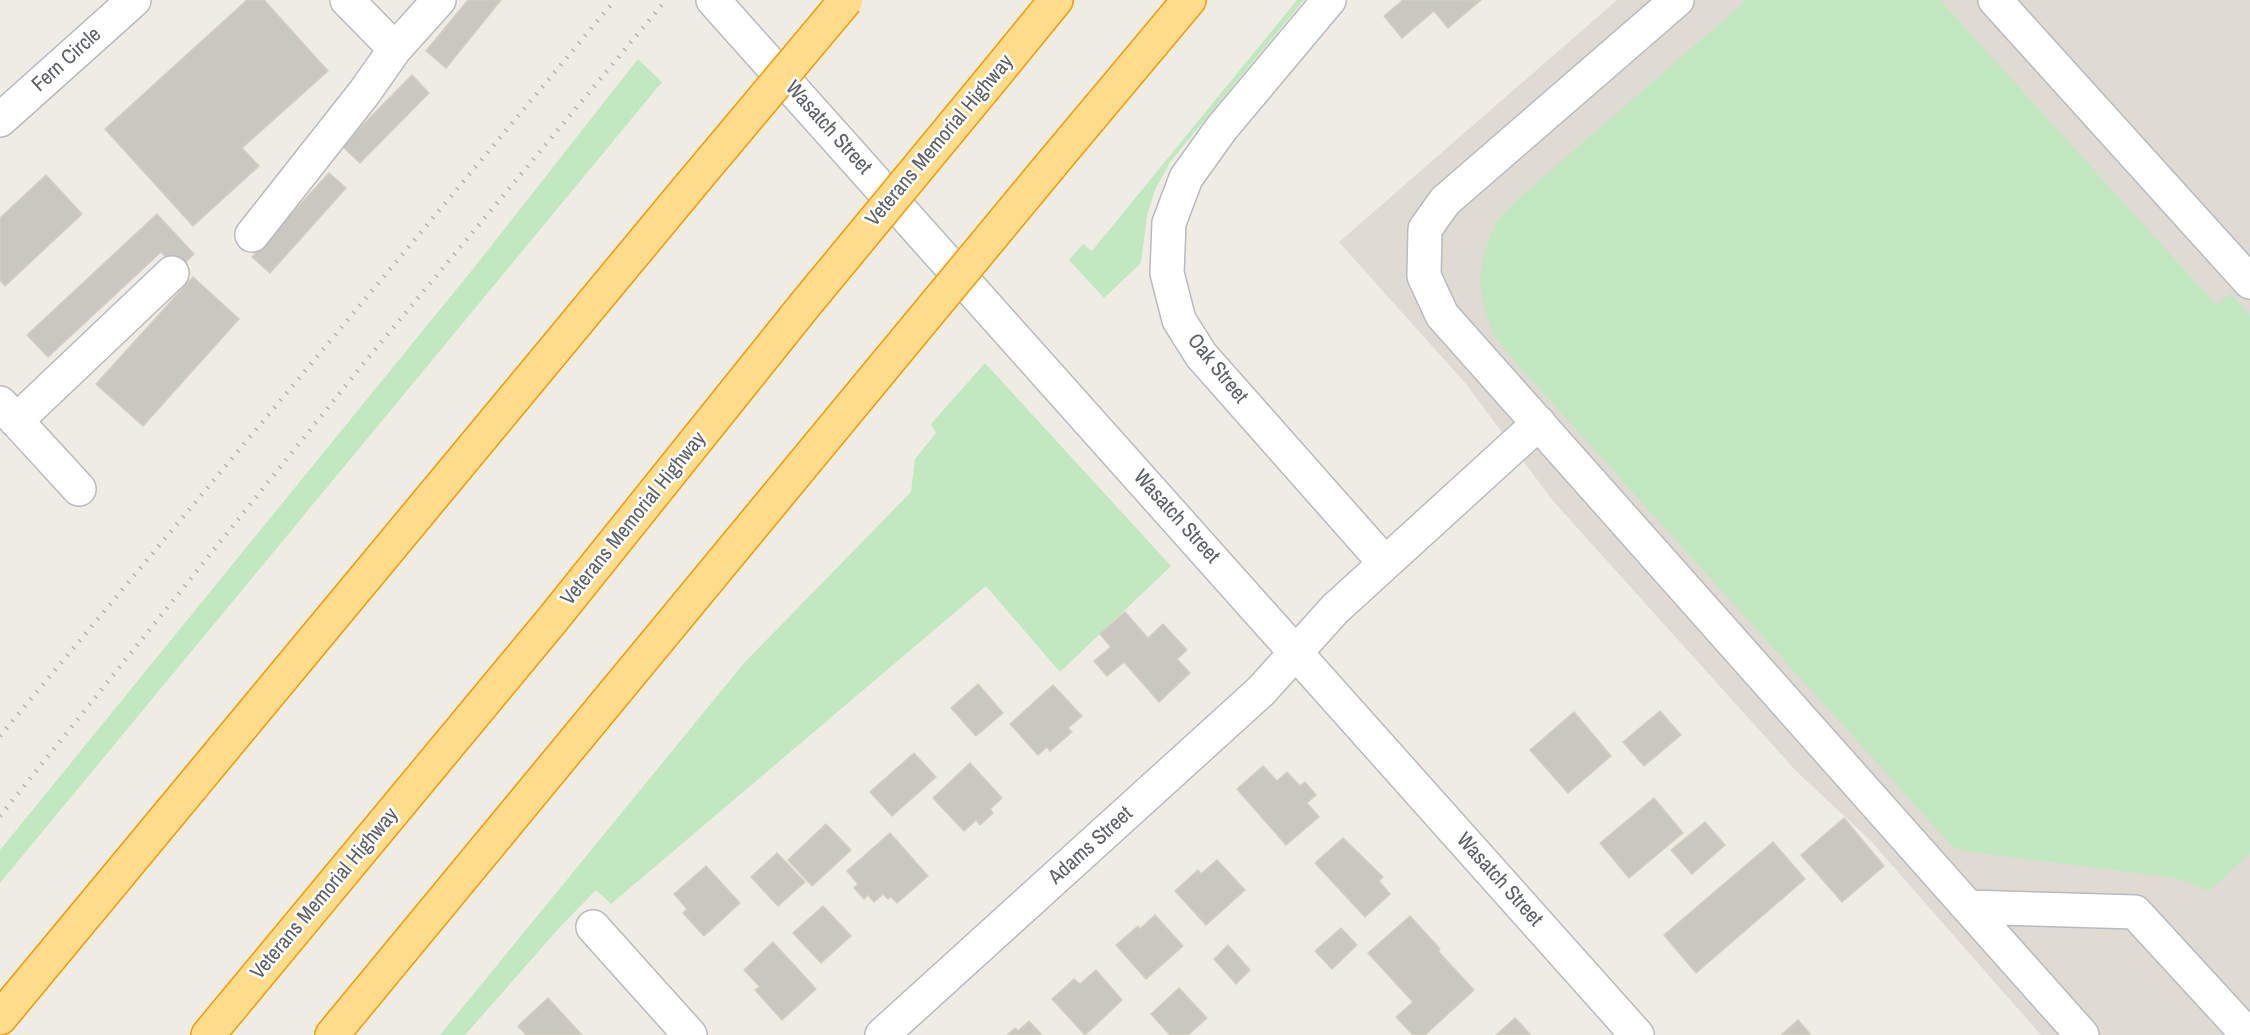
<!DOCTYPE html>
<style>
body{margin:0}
canvas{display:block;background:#efece4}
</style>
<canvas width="2250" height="1035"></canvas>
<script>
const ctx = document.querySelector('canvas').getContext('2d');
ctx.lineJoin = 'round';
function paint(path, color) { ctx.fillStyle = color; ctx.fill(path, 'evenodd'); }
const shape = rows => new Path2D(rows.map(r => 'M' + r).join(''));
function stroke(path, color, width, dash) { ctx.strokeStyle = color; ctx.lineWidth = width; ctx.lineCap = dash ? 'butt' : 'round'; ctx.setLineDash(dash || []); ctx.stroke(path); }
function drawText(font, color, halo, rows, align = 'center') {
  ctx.font = font + ' "Archivo Narrow",sans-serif'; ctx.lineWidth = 5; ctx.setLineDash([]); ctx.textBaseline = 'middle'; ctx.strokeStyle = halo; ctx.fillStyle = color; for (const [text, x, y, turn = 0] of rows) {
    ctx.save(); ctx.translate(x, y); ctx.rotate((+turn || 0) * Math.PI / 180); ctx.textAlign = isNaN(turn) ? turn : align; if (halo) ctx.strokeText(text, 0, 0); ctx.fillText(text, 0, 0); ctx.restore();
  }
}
paint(shape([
 [1617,0,2250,0,2250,1035,2041,1035,1869,839,1796,771,1553,501,1466,384,1339,242]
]), '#dfdbd2');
paint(shape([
 [1297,0,1304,0,1170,162,1155,190,1147,215,1141,263,1104,298,1069,260,1083,244,1092,251],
 [1747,0,1940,0,2216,305,2230,293,2250,316,2250,853,2209,891,2176,878,1966,851,1953,847,1512,358,1494,334,1484,308,1480,278,1484,253,1497,221,1518,199],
 [638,59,662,82,0,883,0,850,477,264],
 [985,363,1171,566,1060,672,986,586,611,904,596,890,560,927,465,1035,440,1035,744,663,911,492,915,459,936,433,931,424]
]), '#c1e8bf');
const building = shape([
 [247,0,264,0,328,71,242,148,259,166,193,226,105,129,247,0],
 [468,0,501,0,446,68,426,51,468,0],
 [1403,0,1481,0,1448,28,1434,11,1402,38,1384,16,1403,0],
 [412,75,429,93,360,163,342,146,412,75],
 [329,173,346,188,270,273,252,257,329,173],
 [46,175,82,214,5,286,0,280,0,218,46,175],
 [157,214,194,254,178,270,161,252,48,357,27,335,157,214],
 [193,277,239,319,143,426,96,384,193,277],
 [1125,612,1148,638,1163,624,1187,650,1177,659,1190,673,1159,702,1124,662,1107,676,1094,661,1111,647,1100,634,1125,612],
 [978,684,1003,713,976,736,951,708,978,684],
 [1053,685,1082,716,1068,728,1072,732,1050,751,1047,747,1038,755,1010,724,1053,685],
 [1660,711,1681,735,1644,766,1623,742,1660,711],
 [1574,712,1611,756,1568,793,1530,750,1574,712],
 [914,753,936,777,892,816,870,792,914,753],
 [970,763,1002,798,990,809,993,813,980,825,976,820,964,831,933,798,970,763],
 [1263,766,1277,781,1287,772,1300,786,1305,782,1316,795,1307,803,1319,817,1286,845,1237,789,1263,766],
 [1654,798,1683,833,1629,878,1600,843,1654,798],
 [1844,818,1884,866,1842,902,1801,855,1844,818],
 [1705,822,1725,845,1692,874,1671,850,1705,822],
 [826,824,851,850,812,886,788,860,826,824],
 [890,833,928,876,897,903,891,897,888,899,883,894,874,902,868,895,864,899,854,888,858,884,847,871,890,833],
 [1343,838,1383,877,1379,881,1390,894,1365,917,1315,863,1343,838],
 [1773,842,1805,879,1696,973,1664,935,1773,842],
 [777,853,805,882,778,906,751,877,777,853],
 [1217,860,1245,890,1206,925,1175,891,1198,870,1201,874,1217,860],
 [706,866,740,903,704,936,683,913,687,909,674,894,706,866],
 [823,906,851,936,821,963,793,933,823,906],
 [1155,915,1183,946,1146,979,1116,945,1138,926,1140,929,1155,915],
 [1410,916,1440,949,1438,951,1474,990,1425,1035,1413,1035,1396,1017,1413,1002,1368,953,1410,916],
 [1341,928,1357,945,1332,969,1315,951,1341,928],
 [773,942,816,989,782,1020,755,990,760,987,744,970,773,942],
 [1228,945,1250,970,1236,984,1214,959,1228,945],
 [1096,970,1122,1000,1085,1035,1052,999,1074,979,1080,984,1096,970],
 [1179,988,1207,1018,1188,1035,1170,1035,1151,1014,1179,988],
 [548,998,582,1035,526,1035,518,1026,548,998],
 [1515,1018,1531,1035,1496,1035,1515,1018],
 [1798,1020,1811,1035,1781,1035,1798,1020],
 [1029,1021,1042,1035,1007,1035,1015,1028,1018,1031,1029,1021]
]);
paint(building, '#cac7c1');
stroke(building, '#d4cec2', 1.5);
const minor = shape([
 [713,0,1637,1035],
 [1329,0,1221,129,1186,178,1169,223,1167,273,1179,320,1201,355,1385,563],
 [1677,0,1445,201,1425,229,1424,276,1442,315,1968,907],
 [1995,0,2250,282],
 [395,49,439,0],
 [0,120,134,0],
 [252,235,364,93,395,49,347,0],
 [0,403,79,489],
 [16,421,172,273],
 [593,927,690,1035],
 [882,1035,1261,691,1335,609,1539,423],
 [2082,1035,1968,907,2135,912,2248,1035]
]);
const highway = shape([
 [984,88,1056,0],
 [1050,166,1189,0],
 [0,1018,690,186],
 [208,1035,553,619,804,306],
 [332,1035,877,375]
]);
stroke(minor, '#b7babf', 36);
stroke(highway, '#f39b00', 36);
stroke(minor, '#fff', 33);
stroke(highway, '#ffdc8b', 33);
stroke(shape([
 [0,736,615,0],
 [0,816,363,364,666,0]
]), '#b3b4b5', 4.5, [1.5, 8]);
const highwayBridge = shape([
 [690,186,846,0],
 [804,306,984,88],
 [877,375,1050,166]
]);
stroke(highwayBridge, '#f39b00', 36, []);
stroke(highwayBridge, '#ffdc8b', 33);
drawText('21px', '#5c6165', '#fff', [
 ["Fern Circle",67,60,-42],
 ["Wasatch Street",828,128,48],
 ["Veterans Memorial Highway",940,141,-50],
 ["Oak Street",1217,369,51],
 ["Wasatch Street",1176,517,48],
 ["Veterans Memorial Highway",634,519,-51],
 ["Adams Street",1091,846,-42],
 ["Wasatch Street",1499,880,48],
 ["Veterans Memorial Highway",325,894,-50]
]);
</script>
